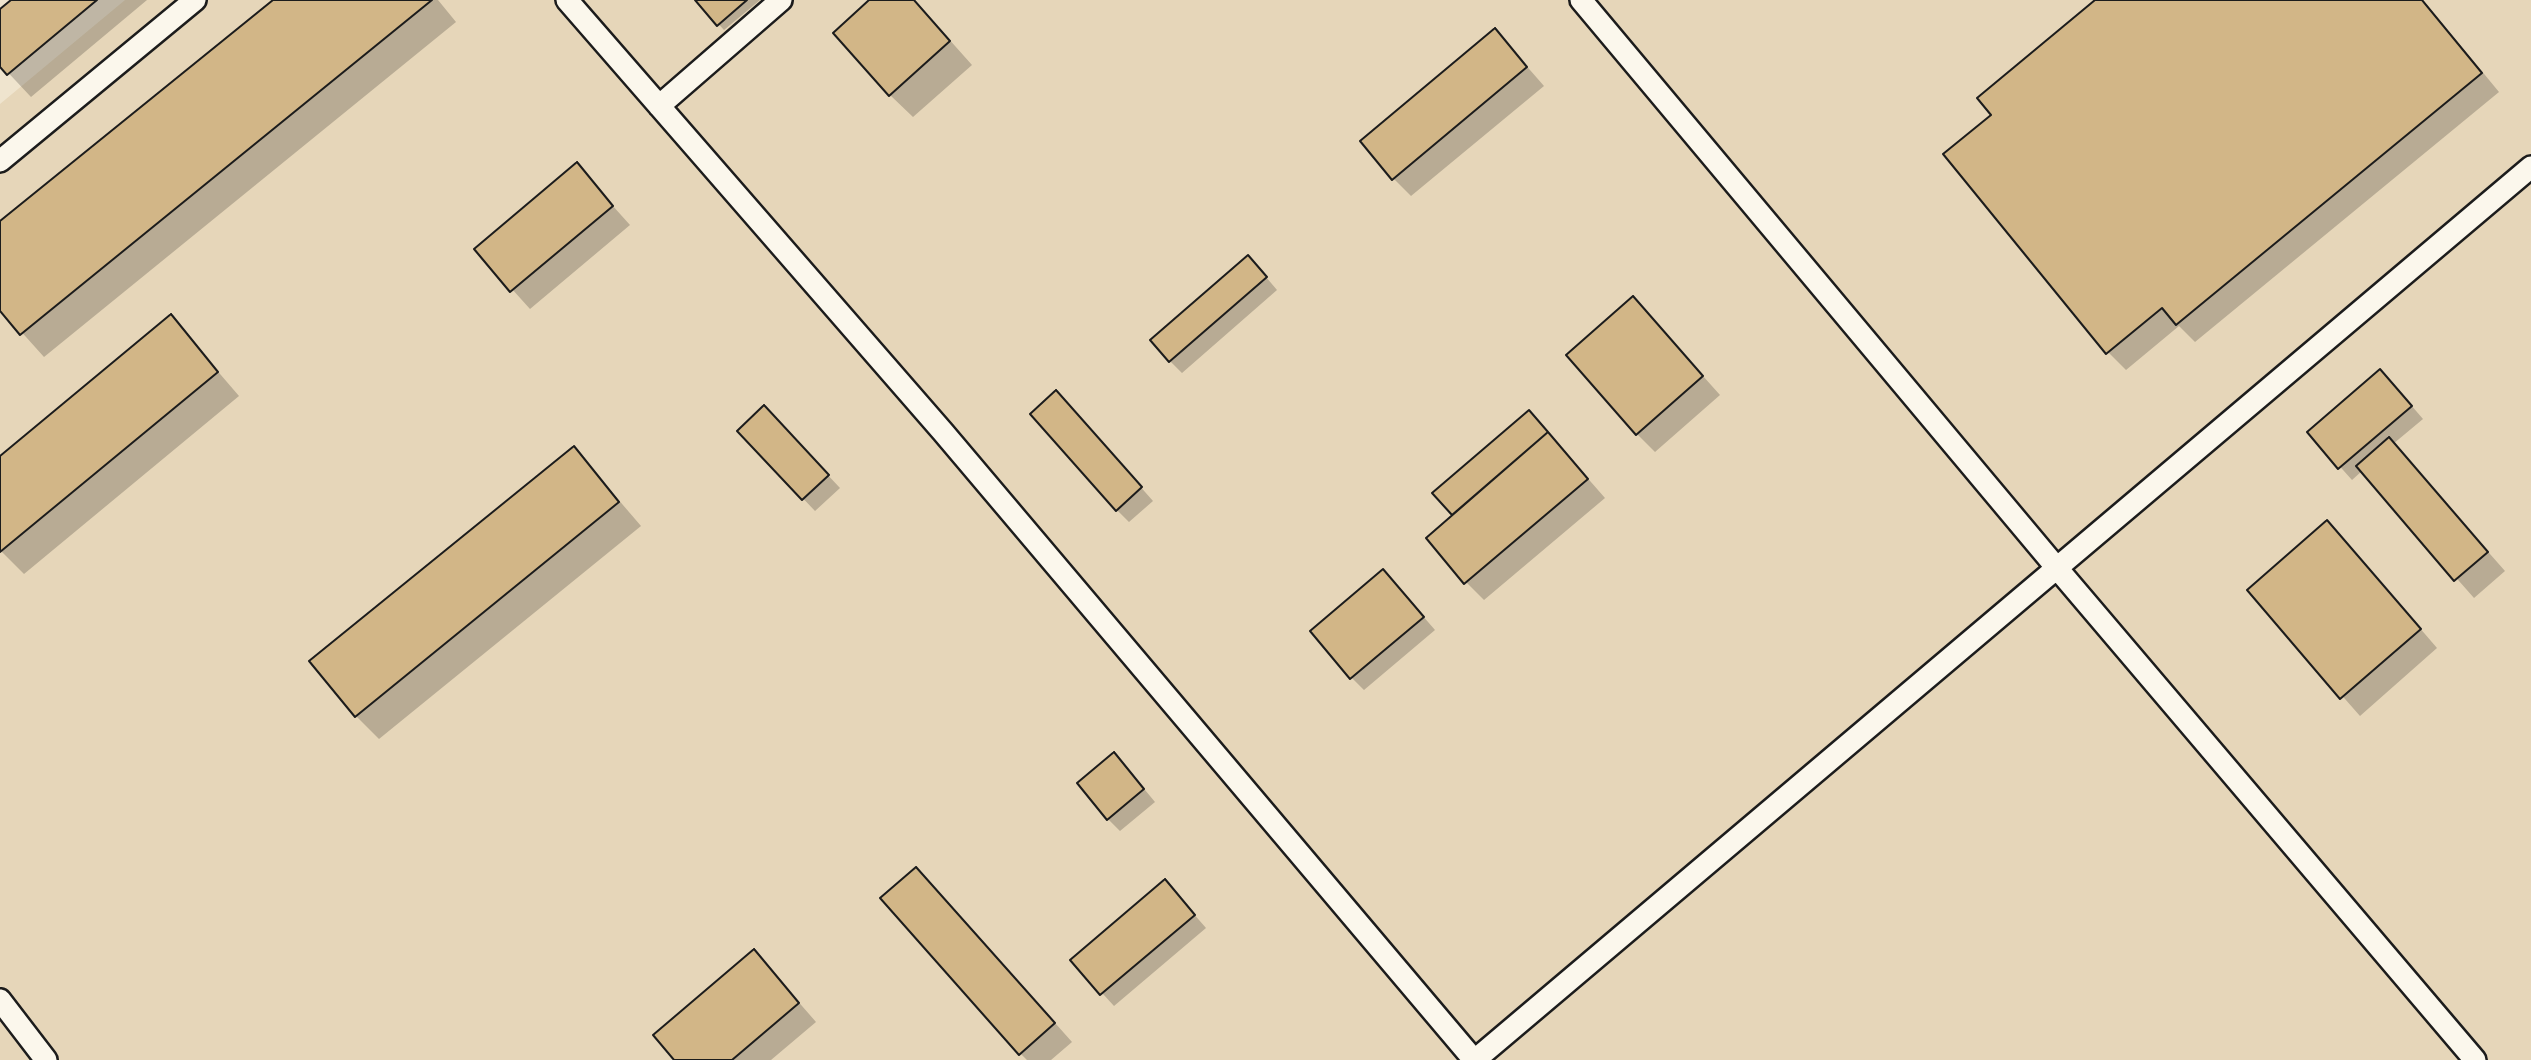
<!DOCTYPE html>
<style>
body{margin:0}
canvas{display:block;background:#efe4ce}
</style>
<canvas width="2531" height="1060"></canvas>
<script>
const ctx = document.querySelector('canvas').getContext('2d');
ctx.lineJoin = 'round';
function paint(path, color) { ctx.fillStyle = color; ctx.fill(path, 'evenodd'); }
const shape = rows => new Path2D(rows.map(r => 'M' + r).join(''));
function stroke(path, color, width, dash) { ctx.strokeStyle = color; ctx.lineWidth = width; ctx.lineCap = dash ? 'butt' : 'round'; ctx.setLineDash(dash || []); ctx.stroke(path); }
paint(shape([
 [125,0,2531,0,2531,1060,0,1060,0,104]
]), '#e6d6b9');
paint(shape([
 [14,0,147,0,31,97,0,64,0,12],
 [275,0,438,0,456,22,44,357,0,308,0,224],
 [697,0,760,0,724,30],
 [872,0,914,0,972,65,913,117,890,95],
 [2098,0,2423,0,2499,92,2195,342,2179,326,2126,370,2108,352,1994,115],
 [1495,30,1544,86,1411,196,1393,178],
 [576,165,630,225,530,309,476,249],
 [1260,270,1277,290,1182,373,1170,361],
 [1633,298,1720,395,1655,452,1637,434],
 [171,317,239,396,24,574,0,550,0,459],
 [2392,383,2423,419,2393,444,2505,571,2474,598,2362,471,2352,480,2309,432],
 [1068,405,1153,501,1129,522,1117,510],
 [776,420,840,488,815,511,739,431],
 [1541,425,1605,498,1484,600,1466,582,1454,516,1435,493],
 [574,448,641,526,379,739,356,716],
 [2345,541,2437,648,2360,716,2249,590],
 [1395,584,1435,630,1364,690,1352,678],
 [1126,767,1155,802,1120,831,1108,819],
 [1165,881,1206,928,1114,1006,1072,960],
 [934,887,1072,1042,1051,1060,1027,1060,1020,1053],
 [754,951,816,1022,771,1060,676,1060]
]), '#0003');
const building = shape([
 [11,0,97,0,7,75,0,67,0,9,11,0],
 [273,0,432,0,20,335,0,311,0,221,273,0],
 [695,0,747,0,717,26,695,0],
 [869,0,914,0,950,41,889,96,833,33,869,0],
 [2095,0,2422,0,2482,73,2176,325,2162,308,2106,354,1943,154,1991,115,1977,98,2095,0],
 [1495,28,1527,67,1392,180,1360,141,1495,28],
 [577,162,613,206,510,292,474,249,577,162],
 [1248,255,1267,277,1169,362,1150,340,1248,255],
 [1633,296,1703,376,1636,435,1566,355,1633,296],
 [171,314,218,372,0,552,0,456,171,314],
 [2380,369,2412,406,2338,469,2307,432,2380,369],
 [1056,390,1142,487,1116,511,1030,414,1056,390],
 [764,405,829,475,802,500,737,431,764,405],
 [1529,410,1548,432,1452,515,1432,493,1529,410],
 [1548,432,1588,479,1464,584,1426,538,1548,432],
 [2389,437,2488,552,2454,581,2356,466,2389,437],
 [574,446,619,502,355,717,309,661,574,446],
 [2327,520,2421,629,2340,699,2247,590,2327,520],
 [1383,569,1424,617,1350,679,1310,631,1383,569],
 [1114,752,1144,789,1107,820,1077,783,1114,752],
 [916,867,1055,1023,1019,1055,880,898,916,867],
 [1165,879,1195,915,1100,995,1070,960,1165,879],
 [754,949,799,1003,732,1060,674,1060,653,1035,754,949]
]);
paint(building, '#d2b687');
stroke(building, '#1c1c1c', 2);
const service = shape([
 [567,0,943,432,1474,1060],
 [1581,0,2056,567,2475,1060],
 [659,106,781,0],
 [0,161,195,0],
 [0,1000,46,1060],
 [1475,1060,2531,167]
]);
stroke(service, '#1c1c1c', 26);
stroke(service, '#fbf7ec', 21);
</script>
